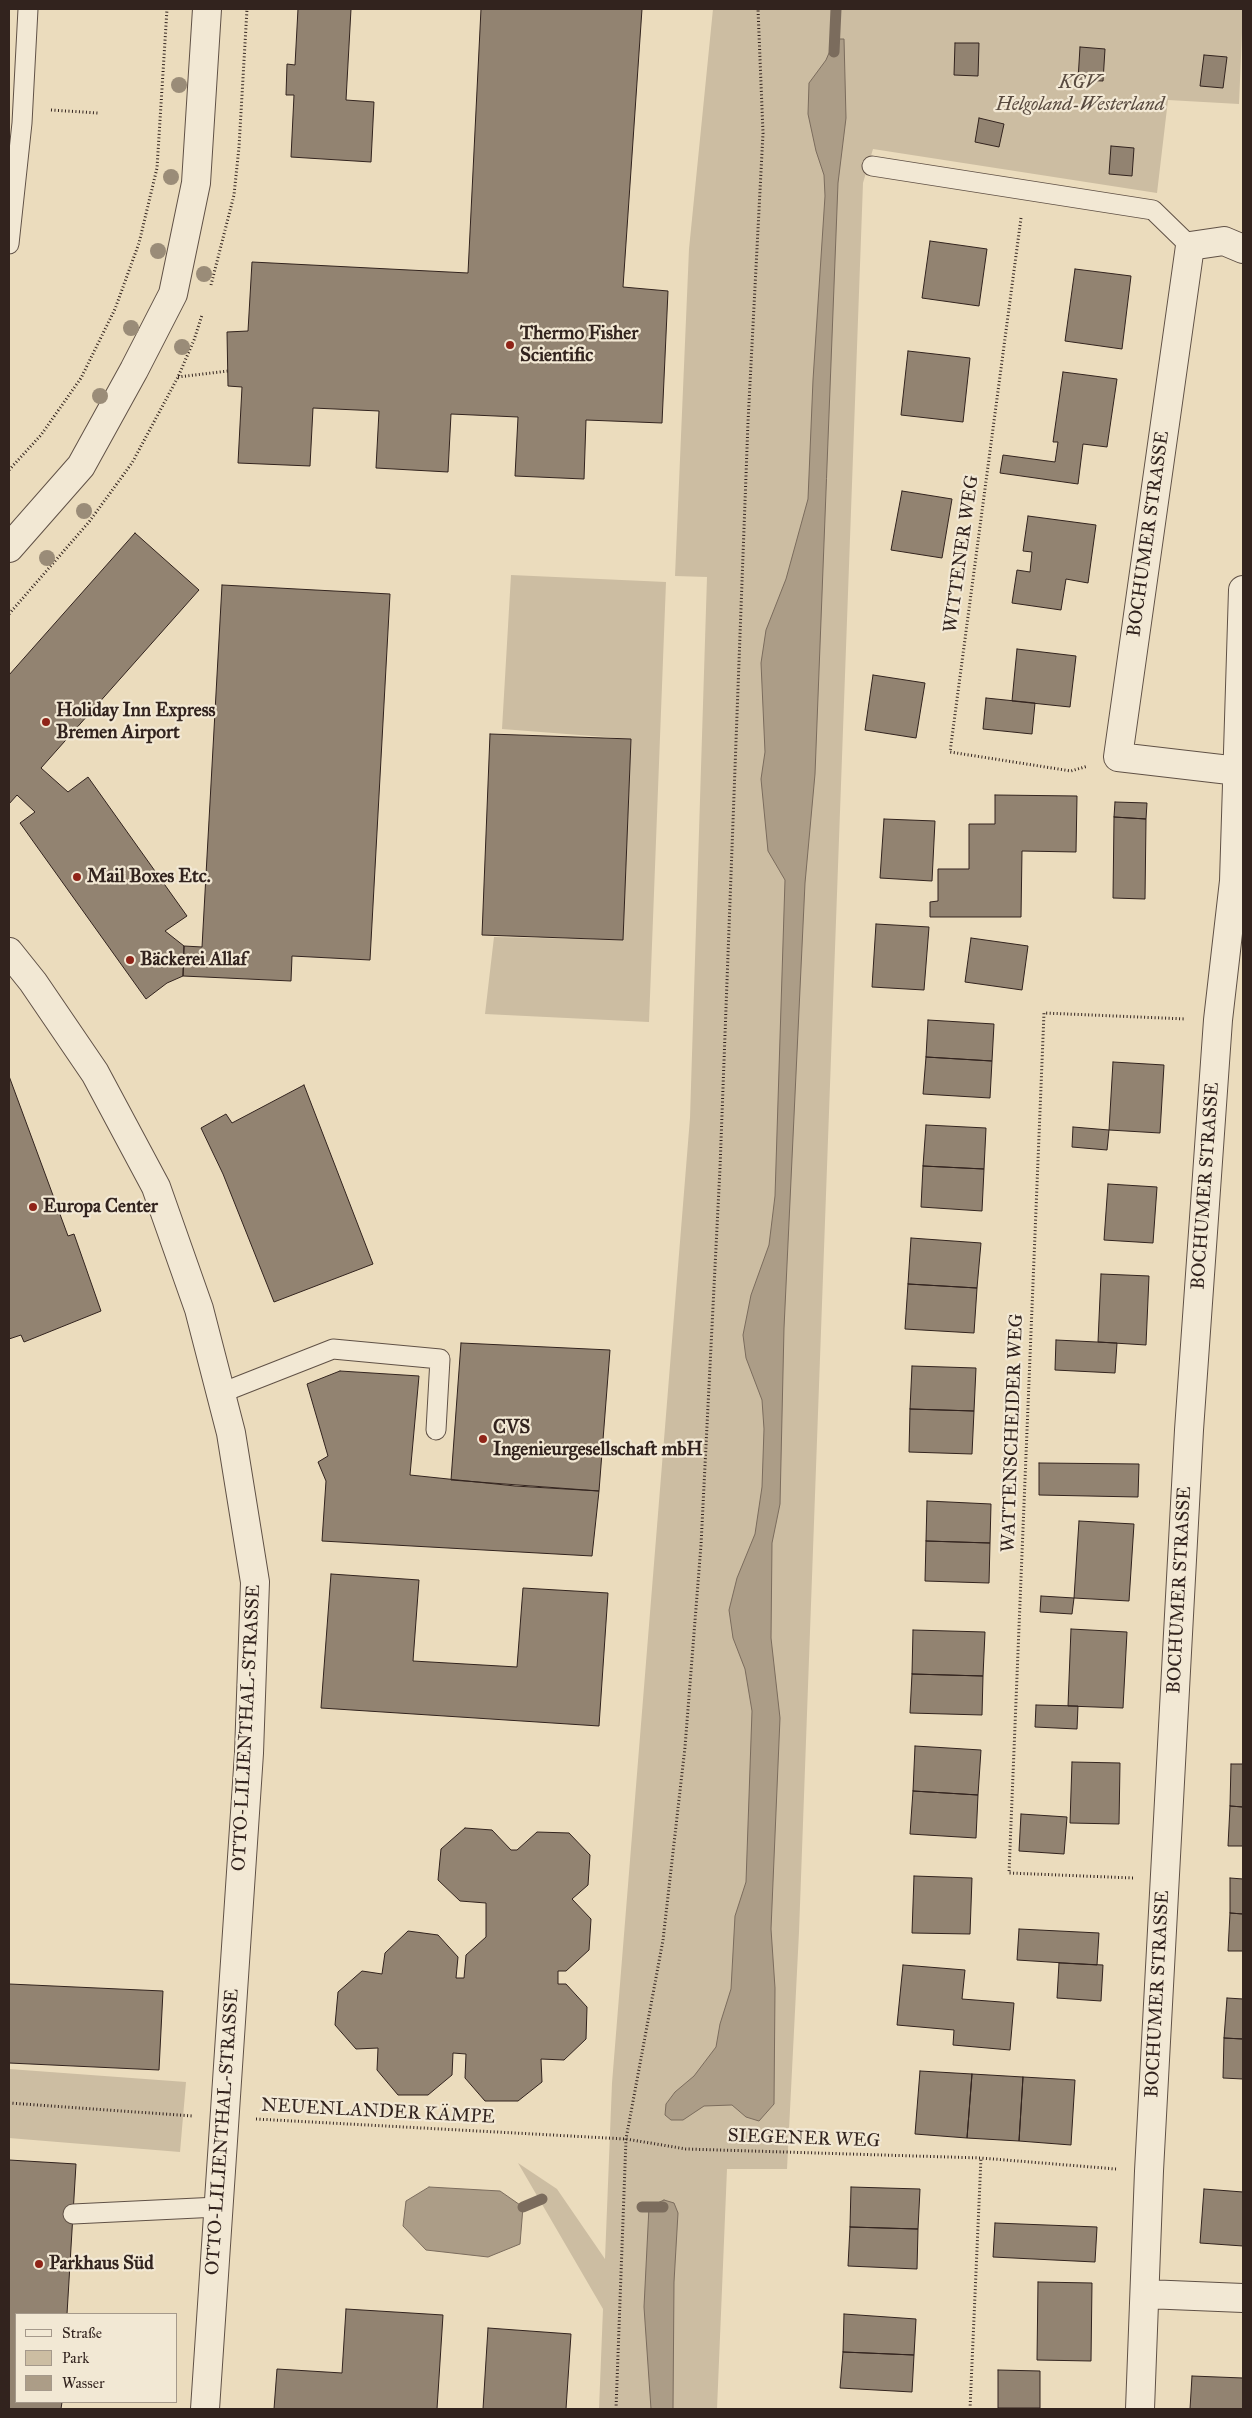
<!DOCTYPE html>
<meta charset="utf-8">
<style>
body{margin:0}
#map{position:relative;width:1252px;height:2418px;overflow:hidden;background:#ebdcbd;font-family:"IM FELL Great Primer",serif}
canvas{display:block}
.frame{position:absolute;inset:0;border:10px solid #32231e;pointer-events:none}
.legend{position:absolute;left:15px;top:2313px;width:162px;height:90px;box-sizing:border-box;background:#f2e8d4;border:1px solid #a5998b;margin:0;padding:6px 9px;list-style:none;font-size:15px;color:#32231e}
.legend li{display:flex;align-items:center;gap:10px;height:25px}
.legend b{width:25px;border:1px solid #a5998b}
</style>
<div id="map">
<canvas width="1252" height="2418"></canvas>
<div class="frame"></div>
<ul class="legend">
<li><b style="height:6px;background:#f2e8d4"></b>Straße</li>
<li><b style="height:14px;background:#ccbda2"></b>Park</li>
<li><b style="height:14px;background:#ac9d87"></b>Wasser</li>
</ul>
</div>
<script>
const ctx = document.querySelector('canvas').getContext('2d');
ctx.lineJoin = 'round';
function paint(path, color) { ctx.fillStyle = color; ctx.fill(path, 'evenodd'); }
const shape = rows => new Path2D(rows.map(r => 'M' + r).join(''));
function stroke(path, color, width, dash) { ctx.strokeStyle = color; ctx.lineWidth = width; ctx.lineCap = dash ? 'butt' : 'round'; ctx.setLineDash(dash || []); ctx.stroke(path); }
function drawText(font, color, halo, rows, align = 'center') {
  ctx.font = font + ' "IM FELL Great Primer",serif'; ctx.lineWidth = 4.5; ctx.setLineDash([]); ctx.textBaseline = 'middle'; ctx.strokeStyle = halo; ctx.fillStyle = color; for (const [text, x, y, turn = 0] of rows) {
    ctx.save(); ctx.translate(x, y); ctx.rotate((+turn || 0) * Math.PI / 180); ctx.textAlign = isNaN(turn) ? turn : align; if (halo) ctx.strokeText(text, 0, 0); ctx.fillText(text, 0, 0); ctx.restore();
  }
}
paint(shape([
 [713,9,1243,9,1239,104,1168,100,1157,193,873,149,863,183,799,1932,787,2169,727,2169,717,2409,599,2409,603,2309,518,2163,557,2189,605,2259,612,2083,690,1118,707,577,675,576,689,249],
 [511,575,666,582,649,1022,485,1014,494,937,623,940,631,739,502,729],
 [9,2069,186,2082,180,2152,9,2138]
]), '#ccbda2');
const water = shape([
 [835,39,844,39,846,118,838,183,815,774,805,883,784,1328,780,1504,772,1543,771,1638,780,1718,771,1929,775,1988,774,2104,759,2121,746,2117,732,2105,704,2106,683,2120,671,2120,665,2115,666,2104,675,2092,694,2076,716,2047,720,2024,731,1989,735,1916,746,1882,752,1711,745,1669,733,1638,729,1610,737,1578,755,1534,762,1487,764,1429,762,1400,746,1358,743,1335,751,1295,769,1245,775,1196,785,880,768,851,761,779,765,752,761,663,766,630,786,579,808,499,813,380,825,196,824,175,816,151,808,114,809,83,826,60,835,39],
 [429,2187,500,2191,523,2207,520,2244,488,2257,426,2250,403,2226,406,2201,429,2187],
 [664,2200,674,2203,678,2213,674,2282,673,2409,651,2409,644,2307,649,2207,664,2200]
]);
paint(water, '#ac9d87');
stroke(water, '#7b6c5d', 1);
stroke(shape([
 [834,52,836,9],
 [523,2207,542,2199],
 [642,2207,663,2207]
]), '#7b6c5d', 11);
const building = shape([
 [298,9,351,9,346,100,374,102,371,162,291,157,294,95,286,95,287,64,295,65,298,9],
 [481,9,642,9,623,287,668,291,662,423,586,420,584,479,515,476,518,417,451,414,448,472,376,468,379,411,313,408,310,466,238,463,242,387,228,386,227,332,248,331,252,262,468,273,481,9],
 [955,43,979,43,978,76,954,75,955,43],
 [1080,47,1105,49,1103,81,1078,80,1080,47],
 [1204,55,1227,57,1223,88,1200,86,1204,55],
 [979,118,1004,124,999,147,975,142,979,118],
 [1111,146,1134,148,1132,176,1109,174,1111,146],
 [930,241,987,249,979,306,922,298,930,241],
 [1075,269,1131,276,1122,349,1065,341,1075,269],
 [908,351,970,358,963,422,901,415,908,351],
 [1063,372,1117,379,1107,447,1083,444,1078,484,1000,473,1003,455,1055,462,1058,442,1053,442,1063,372],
 [902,491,952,499,942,558,891,550,902,491],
 [1028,516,1096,525,1088,583,1066,579,1061,610,1012,603,1017,570,1030,572,1032,552,1023,551,1028,516],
 [135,533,199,590,41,768,68,792,88,777,187,916,165,931,184,946,183,976,167,983,146,999,20,823,35,812,17,795,9,804,9,675,135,533],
 [222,585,390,594,370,960,292,956,291,981,183,976,184,946,202,947,222,585],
 [1017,649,1076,656,1070,707,1012,701,1017,649],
 [873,675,925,683,916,738,865,730,873,675],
 [986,698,1035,703,1032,734,983,729,986,698],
 [490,734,631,739,623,940,482,935,490,734],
 [995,795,1077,796,1076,852,1022,851,1021,917,930,917,930,902,938,901,938,869,969,869,969,824,995,824,995,795],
 [1115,802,1147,803,1146,819,1114,817,1115,802],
 [1114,817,1146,819,1145,899,1113,898,1114,817],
 [884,819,935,821,932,881,880,878,884,819],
 [876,924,929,927,924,990,872,987,876,924],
 [971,938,1028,946,1022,990,965,982,971,938],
 [928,1020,994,1024,992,1061,926,1057,928,1020],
 [926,1057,992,1061,990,1098,923,1094,926,1057],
 [1113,1062,1164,1065,1160,1133,1109,1130,1113,1062],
 [9,1076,68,1236,74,1234,101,1311,24,1342,21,1335,9,1339,9,1076],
 [304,1085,373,1264,274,1302,223,1174,201,1128,226,1114,232,1123,304,1085],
 [926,1125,986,1128,984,1169,923,1166,926,1125],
 [1073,1127,1109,1130,1107,1150,1072,1147,1073,1127],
 [923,1166,984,1169,982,1211,921,1207,923,1166],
 [1108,1184,1157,1187,1153,1243,1104,1240,1108,1184],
 [911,1238,981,1243,977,1288,908,1284,911,1238],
 [1101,1274,1149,1276,1146,1345,1098,1342,1101,1274],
 [908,1284,977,1288,974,1333,905,1329,908,1284],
 [1056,1340,1117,1343,1115,1373,1055,1370,1056,1340],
 [461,1343,610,1350,599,1491,451,1480,461,1343],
 [912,1366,976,1368,974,1411,910,1409,912,1366],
 [340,1371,419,1376,410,1475,515,1486,599,1491,592,1556,322,1541,326,1481,318,1462,328,1456,307,1384,340,1371],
 [910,1409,974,1411,972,1454,909,1452,910,1409],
 [1039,1463,1139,1464,1138,1497,1039,1495,1039,1463],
 [927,1501,991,1504,990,1543,926,1541,927,1501],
 [1079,1521,1134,1524,1129,1601,1074,1598,1079,1521],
 [926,1541,990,1543,989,1583,925,1581,926,1541],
 [331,1574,419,1580,413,1661,517,1667,523,1588,608,1593,599,1726,321,1708,331,1574],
 [1041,1596,1074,1598,1072,1614,1040,1612,1041,1596],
 [1071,1629,1127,1632,1123,1708,1068,1706,1071,1629],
 [913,1630,985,1632,983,1676,912,1674,913,1630],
 [912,1674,983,1676,982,1715,910,1713,912,1674],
 [1036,1705,1078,1706,1077,1729,1035,1727,1036,1705],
 [915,1746,981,1750,978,1795,913,1791,915,1746],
 [1072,1762,1120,1763,1119,1824,1070,1823,1072,1762],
 [1231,1764,1243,1764,1243,1807,1230,1806,1231,1764],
 [913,1791,978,1795,976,1838,910,1834,913,1791],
 [1230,1806,1243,1807,1243,1846,1228,1846,1230,1806],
 [1021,1814,1067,1817,1064,1854,1019,1851,1021,1814],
 [465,1828,492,1830,511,1850,517,1850,537,1832,569,1833,590,1855,588,1885,572,1899,591,1919,589,1950,566,1971,558,1971,558,1984,566,1984,587,2007,586,2039,564,2060,541,2059,542,2082,518,2101,485,2101,465,2078,466,2054,453,2053,452,2075,428,2095,398,2095,377,2070,378,2048,356,2049,335,2025,338,1992,362,1971,382,1974,385,1953,408,1931,438,1935,458,1957,456,1978,464,1978,466,1955,486,1937,486,1903,460,1901,438,1880,441,1849,465,1828],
 [914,1876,972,1878,970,1934,912,1933,914,1876],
 [1230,1878,1243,1879,1243,1914,1230,1913,1230,1878],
 [1230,1913,1243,1914,1243,1951,1228,1951,1230,1913],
 [1019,1929,1099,1933,1097,1965,1017,1960,1019,1929],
 [1059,1963,1103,1965,1101,2001,1057,1998,1059,1963],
 [903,1965,965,1970,962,1999,1014,2003,1010,2050,953,2045,954,2030,897,2025,903,1965],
 [9,1984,163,1991,159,2070,9,2063,9,1984],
 [1227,1998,1243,1999,1243,2039,1224,2038,1227,1998],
 [1224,2038,1243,2039,1243,2079,1223,2078,1224,2038],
 [920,2071,972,2074,967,2138,915,2134,920,2071],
 [972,2074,1023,2077,1019,2141,967,2138,972,2074],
 [1023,2077,1075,2080,1071,2145,1019,2141,1023,2077],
 [9,2160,76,2164,67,2314,16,2314,16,2402,62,2402,61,2409,9,2409,9,2160],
 [851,2187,920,2189,918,2229,850,2227,851,2187],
 [1204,2189,1243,2192,1243,2246,1200,2243,1204,2189],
 [995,2223,1097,2227,1095,2262,993,2257,995,2223],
 [850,2227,918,2229,917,2269,848,2266,850,2227],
 [1038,2282,1092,2283,1091,2361,1037,2360,1038,2282],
 [346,2309,443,2315,437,2409,274,2409,277,2369,342,2373,346,2309],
 [844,2314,916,2319,914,2355,843,2352,844,2314],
 [488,2328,571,2334,566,2409,483,2409,488,2328],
 [843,2352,914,2355,912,2392,840,2388,843,2352],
 [998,2370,1040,2371,1040,2408,998,2408,998,2370],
 [1192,2376,1243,2378,1243,2409,1190,2409,1192,2376]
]);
paint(building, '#928371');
stroke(building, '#32231e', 1);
const service = shape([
 [872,166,1153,210,1190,246],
 [9,244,22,123,28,9],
 [221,1393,333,1349,440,1359,436,1430],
 [73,2214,218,2207]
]);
const minor = shape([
 [9,548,81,466,134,370,173,294,196,183,207,9],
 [1238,771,1118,757,1190,246,1224,241,1243,249],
 [9,952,33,982,95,1073,156,1187,199,1309,231,1433,255,1582,249,1753,205,2409],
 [1146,2294,1243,2298],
 [1140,2409,1149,2171,1189,1430,1218,1020,1234,881,1243,590]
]);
stroke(service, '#605146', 21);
stroke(minor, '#605146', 30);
stroke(shape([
 [51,110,98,113],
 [1021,218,950,752,1071,771,1088,766],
 [211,285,234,195,239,147,247,9],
 [178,377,228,371],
 [9,470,41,435,81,378,115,309,139,243,157,168,167,9],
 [9,614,89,522,132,463,178,377,194,340,202,315],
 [1133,1878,1009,1873,1044,1013,1186,1019],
 [9,2103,193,2116],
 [256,2119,626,2139,686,2149,981,2158,1116,2169],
 [616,2409,626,2139,663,1940,685,1747,701,1545,720,1168,748,422,763,133,758,9],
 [970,2409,981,2158]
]), '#32231e', 3, [1, 2.5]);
stroke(service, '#f2e8d4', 19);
stroke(minor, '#f2e8d4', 28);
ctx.fillStyle = '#9a8c78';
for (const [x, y] of [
 [179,85],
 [171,177],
 [158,251],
 [204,274],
 [131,328],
 [182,347],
 [100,396],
 [84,511],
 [47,558]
]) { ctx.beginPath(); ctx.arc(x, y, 8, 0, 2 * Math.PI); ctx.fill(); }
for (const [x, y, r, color] of [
 [510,345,5,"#8f2418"],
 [46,722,5,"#8f2418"],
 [77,877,5,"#8f2418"],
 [130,960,5,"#8f2418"],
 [33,1207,5,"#8f2418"],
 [483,1439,5,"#8f2418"],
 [39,2264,5,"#8f2418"]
]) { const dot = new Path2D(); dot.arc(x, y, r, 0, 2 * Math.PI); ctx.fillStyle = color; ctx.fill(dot); stroke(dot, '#f2e8d4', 2); }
drawText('italic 19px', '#584a3f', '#f2e8d4', [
 ["KGV",1080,83],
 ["Helgoland-Westerland",1080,105]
]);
drawText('bold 19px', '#32231e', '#f2e8d4', [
 ["Thermo Fisher",520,334],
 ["Scientific",520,356],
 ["Holiday Inn Express",56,711],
 ["Bremen Airport",56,733],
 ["Mail Boxes Etc.",87,877],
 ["Bäckerei Allaf",140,960],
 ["Europa Center",43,1207],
 ["CVS",493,1428],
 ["Ingenieurgesellschaft mbH",493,1450],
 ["Parkhaus Süd",49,2264]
], 'left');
drawText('19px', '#32231e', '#f2e8d4', [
 ["BOCHUMER STRASSE",1149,534,-82],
 ["WITTENER WEG",962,554,-82],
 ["BOCHUMER STRASSE",1206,1186,-86],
 ["WATTENSCHEIDER WEG",1013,1433,-88],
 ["BOCHUMER STRASSE",1180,1590,-87],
 ["OTTO-LILIENTHAL-STRASSE",247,1728,-87],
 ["BOCHUMER STRASSE",1158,1994,-87],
 ["NEUENLANDER KÄMPE",378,2112,3],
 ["OTTO-LILIENTHAL-STRASSE",223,2132,-86],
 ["SIEGENER WEG",804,2139,2]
]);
</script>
